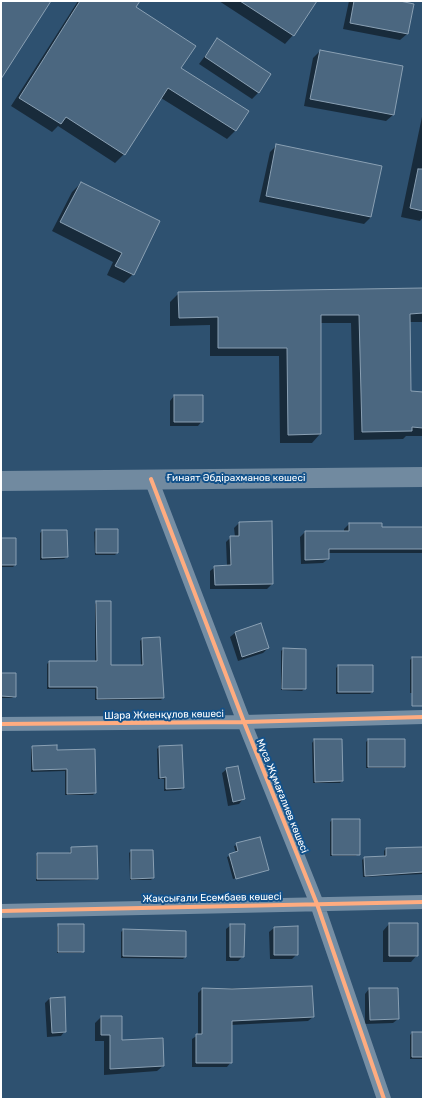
<!DOCTYPE html>
<meta charset="utf-8">
<style>
body{margin:0}
#map{position:relative;width:424px;height:1100px;overflow:hidden;background:#2e5170;font-family:Rubik,sans-serif}
canvas{display:block}
.frame{position:absolute;inset:0;border:2px solid #fff;pointer-events:none}
</style>
<div id="map">
<canvas width="424" height="1100"></canvas>
<div class="frame"></div>
</div>
<script>
const ctx = document.querySelector('canvas').getContext('2d');
ctx.lineJoin = 'round';
function paint(path, color) { ctx.fillStyle = color; ctx.fill(path, 'evenodd'); }
const shape = rows => new Path2D(rows.map(r => 'M' + r).join(''));
function stroke(path, color, width, dash) { ctx.strokeStyle = color; ctx.lineWidth = width; ctx.lineCap = dash ? 'butt' : 'round'; ctx.setLineDash(dash || []); ctx.stroke(path); }
function drawText(font, color, halo, rows, align = 'center') {
  ctx.font = font + ' Rubik,sans-serif'; ctx.lineWidth = 4; ctx.setLineDash([]); ctx.textBaseline = 'middle'; ctx.strokeStyle = halo; ctx.fillStyle = color; for (const [text, x, y, turn = 0] of rows) {
    ctx.save(); ctx.translate(x, y); ctx.rotate((+turn || 0) * Math.PI / 180); ctx.textAlign = isNaN(turn) ? turn : align; if (halo) ctx.strokeText(text, 0, 0); ctx.fillText(text, 0, 0); ctx.restore();
  }
}
paint(shape([
 [78,1,139,1,134,8,180,69,247,112,235,131,227,139,161,98,124,154,115,163,58,126,52,132,11,106],
 [219,1,316,1,293,35,285,44],
 [349,1,395,1,407,34,400,40,343,29],
 [217,40,258,93,252,99,199,64],
 [320,51,393,115,386,121,304,106,313,58],
 [423,112,423,217,420,221,401,217],
 [277,145,371,217,364,224,259,202,270,152],
 [81,183,159,222,133,274,124,283,107,275,113,262,52,231,72,192],
 [423,289,423,322,409,322,410,392,423,393,423,436,406,436,403,439,354,440,351,323,320,323,320,434,312,443,280,443,279,356,210,356,210,325,170,326,170,302,179,293],
 [174,396,202,421,198,426,170,426,170,401],
 [239,523,272,584,267,589,210,589,210,571,215,567,227,566,226,542,231,537,235,537,234,528],
 [349,524,381,528,423,528,423,553,328,553,328,559,323,563,301,564,300,537,305,532,344,532,344,529],
 [96,530,117,553,115,555,95,555,94,532],
 [42,531,67,557,64,559,40,560,40,533],
 [1,539,15,565,13,567,1,567],
 [97,602,110,666,141,666,140,641,142,639,159,638,163,698,161,700,95,700,95,689,47,689,47,664,49,662,95,662,95,604],
 [261,625,268,648,263,653,238,661,230,637,235,633],
 [283,649,305,688,302,691,281,690,281,651],
 [412,658,423,658,423,693,410,693,410,660],
 [338,666,372,692,370,694,336,694,336,668],
 [1,674,15,696,12,698,1,698],
 [314,740,342,781,340,783,313,783,312,743],
 [368,740,404,766,402,768,366,768,366,742],
 [33,747,56,751,95,793,93,795,65,795,65,771,31,772,31,749],
 [159,747,183,788,181,790,164,791,164,779,158,779,157,749],
 [227,769,243,799,239,804,228,806,222,773],
 [332,820,358,854,356,856,330,856,330,822],
 [259,838,268,870,233,879,227,857,236,853,234,846],
 [71,848,97,878,95,880,36,881,36,856,38,854,69,854],
 [386,848,423,848,423,874,363,877,362,860,364,858,384,857,384,851],
 [131,851,152,851,153,878,151,880,130,880,129,853],
 [389,924,417,955,411,962,383,962,383,931],
 [59,925,83,951,81,953,57,953,57,927],
 [231,925,243,956,238,961,226,961,226,929],
 [274,928,297,954,292,959,270,959,269,932],
 [123,930,185,957,183,959,121,958,121,932],
 [312,987,313,1017,308,1021,231,1025,231,1062,227,1067,192,1067,192,1039,198,1035,198,993,202,989],
 [369,989,398,1019,393,1023,365,1024,365,994],
 [50,998,65,1031,61,1036,47,1037,45,1003],
 [101,1017,121,1041,163,1066,157,1071,104,1075,104,1041,95,1041,95,1023],
 [412,1033,423,1033,423,1059,410,1059,410,1035]
]), '#0007');
const building = shape([
 [1,1,51,1,1,79,1,1],
 [80,1,140,1,136,7,196,46,181,68,249,111,236,131,168,88,125,155,66,117,61,124,19,98,80,1],
 [240,1,317,1,294,36,240,1],
 [354,1,400,1,414,4,408,34,350,23,354,1],
 [217,38,271,74,259,93,205,57,217,38],
 [320,50,403,66,394,115,310,99,320,50],
 [276,144,382,166,371,217,266,196,276,144],
 [418,169,423,169,423,211,410,208,418,169],
 [81,182,160,221,134,275,115,266,122,253,60,222,81,182],
 [423,288,423,313,410,314,411,391,423,392,423,428,412,427,412,431,362,432,359,315,321,315,321,434,288,435,287,348,218,348,218,317,179,318,178,292,423,288],
 [174,395,203,395,203,422,174,422,174,395],
 [272,521,273,584,215,585,214,566,231,565,230,536,239,536,239,522,272,521],
 [349,523,382,523,382,527,423,527,423,549,329,549,329,559,305,560,305,531,349,531,349,523],
 [96,529,118,529,118,553,96,553,96,529],
 [42,530,67,530,68,557,42,558,42,530],
 [1,538,16,538,16,565,1,565,1,538],
 [96,601,111,601,111,665,143,665,142,638,160,637,164,698,97,699,97,687,49,687,49,661,97,661,96,601],
 [261,623,269,648,242,657,235,632,261,623],
 [283,648,306,649,306,689,282,689,283,648],
 [412,657,423,657,423,706,412,706,412,657],
 [338,665,373,665,373,692,338,692,338,665],
 [1,673,16,673,16,697,1,696,1,673],
 [314,739,342,739,343,781,315,782,314,739],
 [368,739,405,739,405,767,368,767,368,739],
 [57,745,57,750,95,749,96,793,67,794,67,769,33,770,32,746,57,745],
 [182,745,184,788,166,789,166,777,160,778,159,746,182,745],
 [238,766,245,799,233,802,226,768,238,766],
 [332,819,360,819,360,855,332,855,332,819],
 [260,837,269,870,236,879,229,854,238,851,236,843,260,837],
 [97,846,98,879,37,879,37,853,71,853,71,847,97,846],
 [423,847,423,872,365,876,364,857,386,856,386,848,423,847],
 [131,850,153,850,154,878,131,879,131,850],
 [389,923,418,923,418,956,389,956,389,923],
 [58,924,84,924,84,952,58,952,58,924],
 [230,924,245,924,244,957,230,957,230,924],
 [298,926,298,955,274,955,274,927,298,926],
 [123,929,186,931,186,957,123,956,123,929],
 [312,986,314,1017,232,1021,232,1063,196,1063,196,1034,202,1034,202,988,232,989,312,986],
 [369,988,398,988,399,1019,370,1020,369,988],
 [65,997,66,1032,52,1033,50,998,65,997],
 [101,1016,122,1016,122,1040,163,1038,164,1066,110,1069,110,1035,101,1035,101,1016],
 [412,1032,423,1032,423,1057,412,1057,412,1032]
]);
paint(building, '#4b6780');
stroke(building, '#8aa0b3', 1);
stroke(shape([
 [151,479,244,722,317,904,384,1099],
 [1,724,244,722,423,717],
 [1,911,423,902]
]), '#758ea4', 14);
stroke(shape([
 [1,481,423,477]
]), '#718aa0', 20);
stroke(shape([
 [151,479,244,722,317,904,384,1099],
 [1,724,244,722,423,717],
 [1,911,423,902]
]), '#ffac80', 4);
drawText('10px', '#fff', '#13528b', [
 ["Ғинаят Әбдірахманов көшесі",236,478],
 ["Шара Жиенқұлов көшесі",164,715,-1],
 ["Мұса Жұмағалиев көшесі",282,796,68],
 ["Жақсығали Есембаев көшесi",212,898,-1]
]);
</script>
